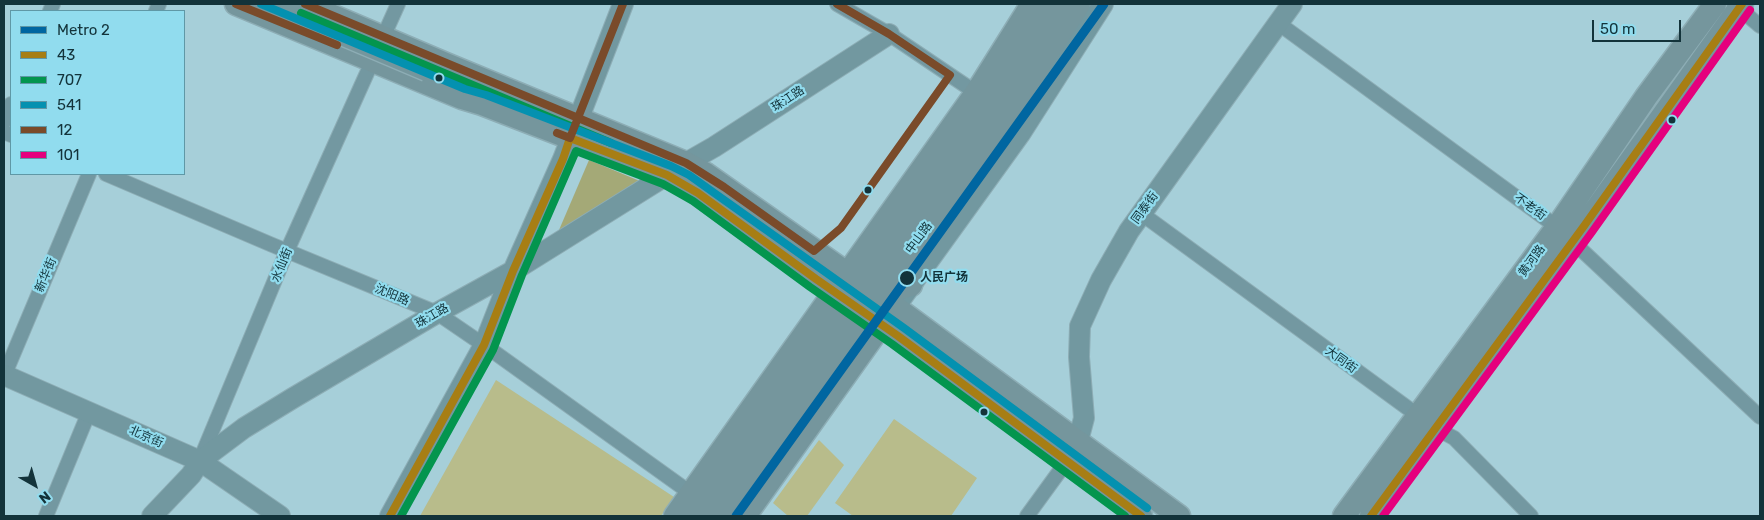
<!DOCTYPE html>
<meta charset="utf-8">
<style>
body{margin:0}
#map{position:relative;width:1764px;height:520px;overflow:hidden;background:#a6cfd9;font-family:Rubik,sans-serif}
canvas{display:block}
.frame{position:absolute;inset:0;border:5px solid #13333a;pointer-events:none}
.legend{position:absolute;left:10px;top:10px;width:175px;height:165px;box-sizing:border-box;background:#91dcee;border:1px solid #5f98a6;margin:0;padding:6px 9px;list-style:none;font-size:15px;color:#13333a}
.legend li{display:flex;align-items:center;gap:10px;height:25px}
.legend b{width:25px;border:1px solid #5f98a6}
.north{position:absolute;left:10px;top:460px;width:50px;height:50px;-webkit-text-stroke:4px #91dcee;paint-order:stroke;rotate:142deg;font-size:14px;font-weight:700;line-height:20px;text-align:center;color:#13333a}
.north::after{content:'';display:block;margin:auto;width:18px;height:22px;background:#13333a;clip-path:polygon(50% 0,100% 100%,50% 72%,0 100%)}
.scale{position:absolute;left:1592px;top:20px;width:89px;height:22px;box-sizing:border-box;border:2px solid #13333a;border-top:0;padding-left:6px;font-size:15px;line-height:18px;white-space:nowrap;color:#13333a;-webkit-text-stroke:4px #91dcee;paint-order:stroke}
</style>
<div id="map">
<canvas width="1764" height="520"></canvas>
<div class="frame"></div>
<ul class="legend">
<li><b style="height:6px;background:#0066a1"></b>Metro 2</li>
<li><b style="height:6px;background:#a77e14"></b>43</li>
<li><b style="height:6px;background:#03954e"></b>707</li>
<li><b style="height:6px;background:#0491b0"></b>541</li>
<li><b style="height:6px;background:#7a4b2a"></b>12</li>
<li><b style="height:6px;background:#e5007d"></b>101</li>
</ul>
<div class="north">N</div>
<div class="scale">50 m</div>
</div>
<script>
const ctx = document.querySelector('canvas').getContext('2d');
ctx.lineJoin = 'round';
function paint(path, color) { ctx.fillStyle = color; ctx.fill(path, 'evenodd'); }
const shape = rows => new Path2D(rows.map(r => 'M' + r).join(''));
function stroke(path, color, width, dash) { ctx.strokeStyle = color; ctx.lineWidth = width; ctx.lineCap = dash ? 'butt' : 'round'; ctx.setLineDash(dash || []); ctx.stroke(path); }
function drawText(font, color, halo, rows, align = 'center') {
  ctx.font = font + ' Rubik,"Noto Sans SC",sans-serif'; ctx.lineWidth = 4.5; ctx.setLineDash([]); ctx.textBaseline = 'middle'; ctx.strokeStyle = halo; ctx.fillStyle = color; for (const [text, x, y, turn = 0] of rows) {
    ctx.save(); ctx.translate(x, y); ctx.rotate((+turn || 0) * Math.PI / 180); ctx.textAlign = isNaN(turn) ? turn : align; if (halo) ctx.strokeText(text, 0, 0); ctx.fillText(text, 0, 0); ctx.restore();
  }
}
paint(shape([
 [496,380,674,497,661,516,420,516],
 [894,419,977,478,951,516,853,516,835,503],
 [819,440,844,465,807,516,788,516,773,503]
]), '#b8bc8b');
paint(shape([
 [589,160,647,184,556,237]
]), '#a4a977');
const street = shape([
 [837,4,889,34,981,96],
 [1734,4,1760,26],
 [50,11,53,4],
 [156,11,159,4],
 [1278,23,1557,227,1760,417],
 [4,122,11,104],
 [4,132,11,135],
 [106,174,270,244,437,313,494,352,696,497],
 [1142,214,1435,428,1454,438,1531,516],
 [4,376,89,174],
 [200,460,287,251,398,4],
 [46,516,89,412],
 [1027,516,1067,461]
]);
const secondary = shape([
 [686,163,714,147,889,34],
 [901,299,1020,134,1103,4],
 [4,375,200,461,280,516],
 [1071,455,1078,441,1084,418,1079,357,1080,326,1101,280,1129,231,1292,4],
 [152,516,191,475,200,461,244,428,293,398,437,313,513,271,667,175],
 [390,516,484,345,513,271,563,159,623,4]
]);
const primary = shape([
 [236,4,462,98,482,104,570,138,667,175,684,184,816,279,898,336,1141,516],
 [305,4,446,64,686,163,706,174,895,307,1179,516],
 [878,295,911,285],
 [675,516,976,93,1032,4],
 [696,516,837,320,991,103,1056,4],
 [717,516,993,137,1079,4],
 [745,516,882,324],
 [1344,516,1557,227,1646,97,1715,4],
 [1371,516,1584,226,1742,4]
]);
stroke(street, '#8dadb5', 16);
stroke(secondary, '#8dadb5', 22);
stroke(primary, '#8dadb5', 25);
stroke(street, '#7398a1', 14);
stroke(secondary, '#7298a0', 20);
stroke(primary, '#75969d', 22);
const primaryBridge = shape([
 [271,4,427,70]
]);
stroke(primaryBridge, '#8dadb5', 25, []);
stroke(primaryBridge, '#75969d', 22);
stroke(shape([
 [390,516,484,345,513,271,563,159,570,138,667,175,698,193,816,279,898,336,1141,516],
 [1371,516,1584,226,1742,4]
]), '#a77e14', 8);
stroke(shape([
 [301,13,611,143],
 [401,516,493,350,522,275,576,151,663,184,693,201,810,287,892,344,1125,516]
]), '#03954e', 8);
stroke(shape([
 [261,4,465,89,486,95,671,166,689,175,904,328,1147,508]
]), '#0491b0', 8);
stroke(shape([
 [236,4,337,45],
 [305,4,686,163,724,187,814,251,841,228,950,75,889,34,837,4],
 [557,133,570,138,623,4]
]), '#7a4b2a', 8);
stroke(shape([
 [1383,516,1592,232,1750,10]
]), '#e5007d', 8);
stroke(shape([
 [736,516,1104,4]
]), '#0066a1', 9);
for (const [x, y, r, color] of [
 [439,78,4.5,"#13333a"],
 [1672,120,4.5,"#13333a"],
 [868,190,4.5,"#13333a"],
 [907,278,8,"#13333a"],
 [984,412,4.5,"#13333a"]
]) { const dot = new Path2D(); dot.arc(x, y, r, 0, 2 * Math.PI); ctx.fillStyle = color; ctx.fill(dot); stroke(dot, '#91dcee', 2); }
drawText('12px', '#13333a', '#91dcee', [
 ["珠江路",788,99,-33],
 ["不老街",1530,207,36],
 ["同泰街",1145,208,-54],
 ["中山路",919,238,-54],
 ["黄河路",1532,261,-54],
 ["水仙街",282,265,-68],
 ["新华街",46,275,-67],
 ["沈阳路",392,295,23],
 ["珠江路",432,316,-30],
 ["大同街",1341,360,36],
 ["北京街",146,437,24]
]);
drawText('bold 12px', '#13333a', '#91dcee', [
 ["人民广场",920,278]
], 'left');
</script>
